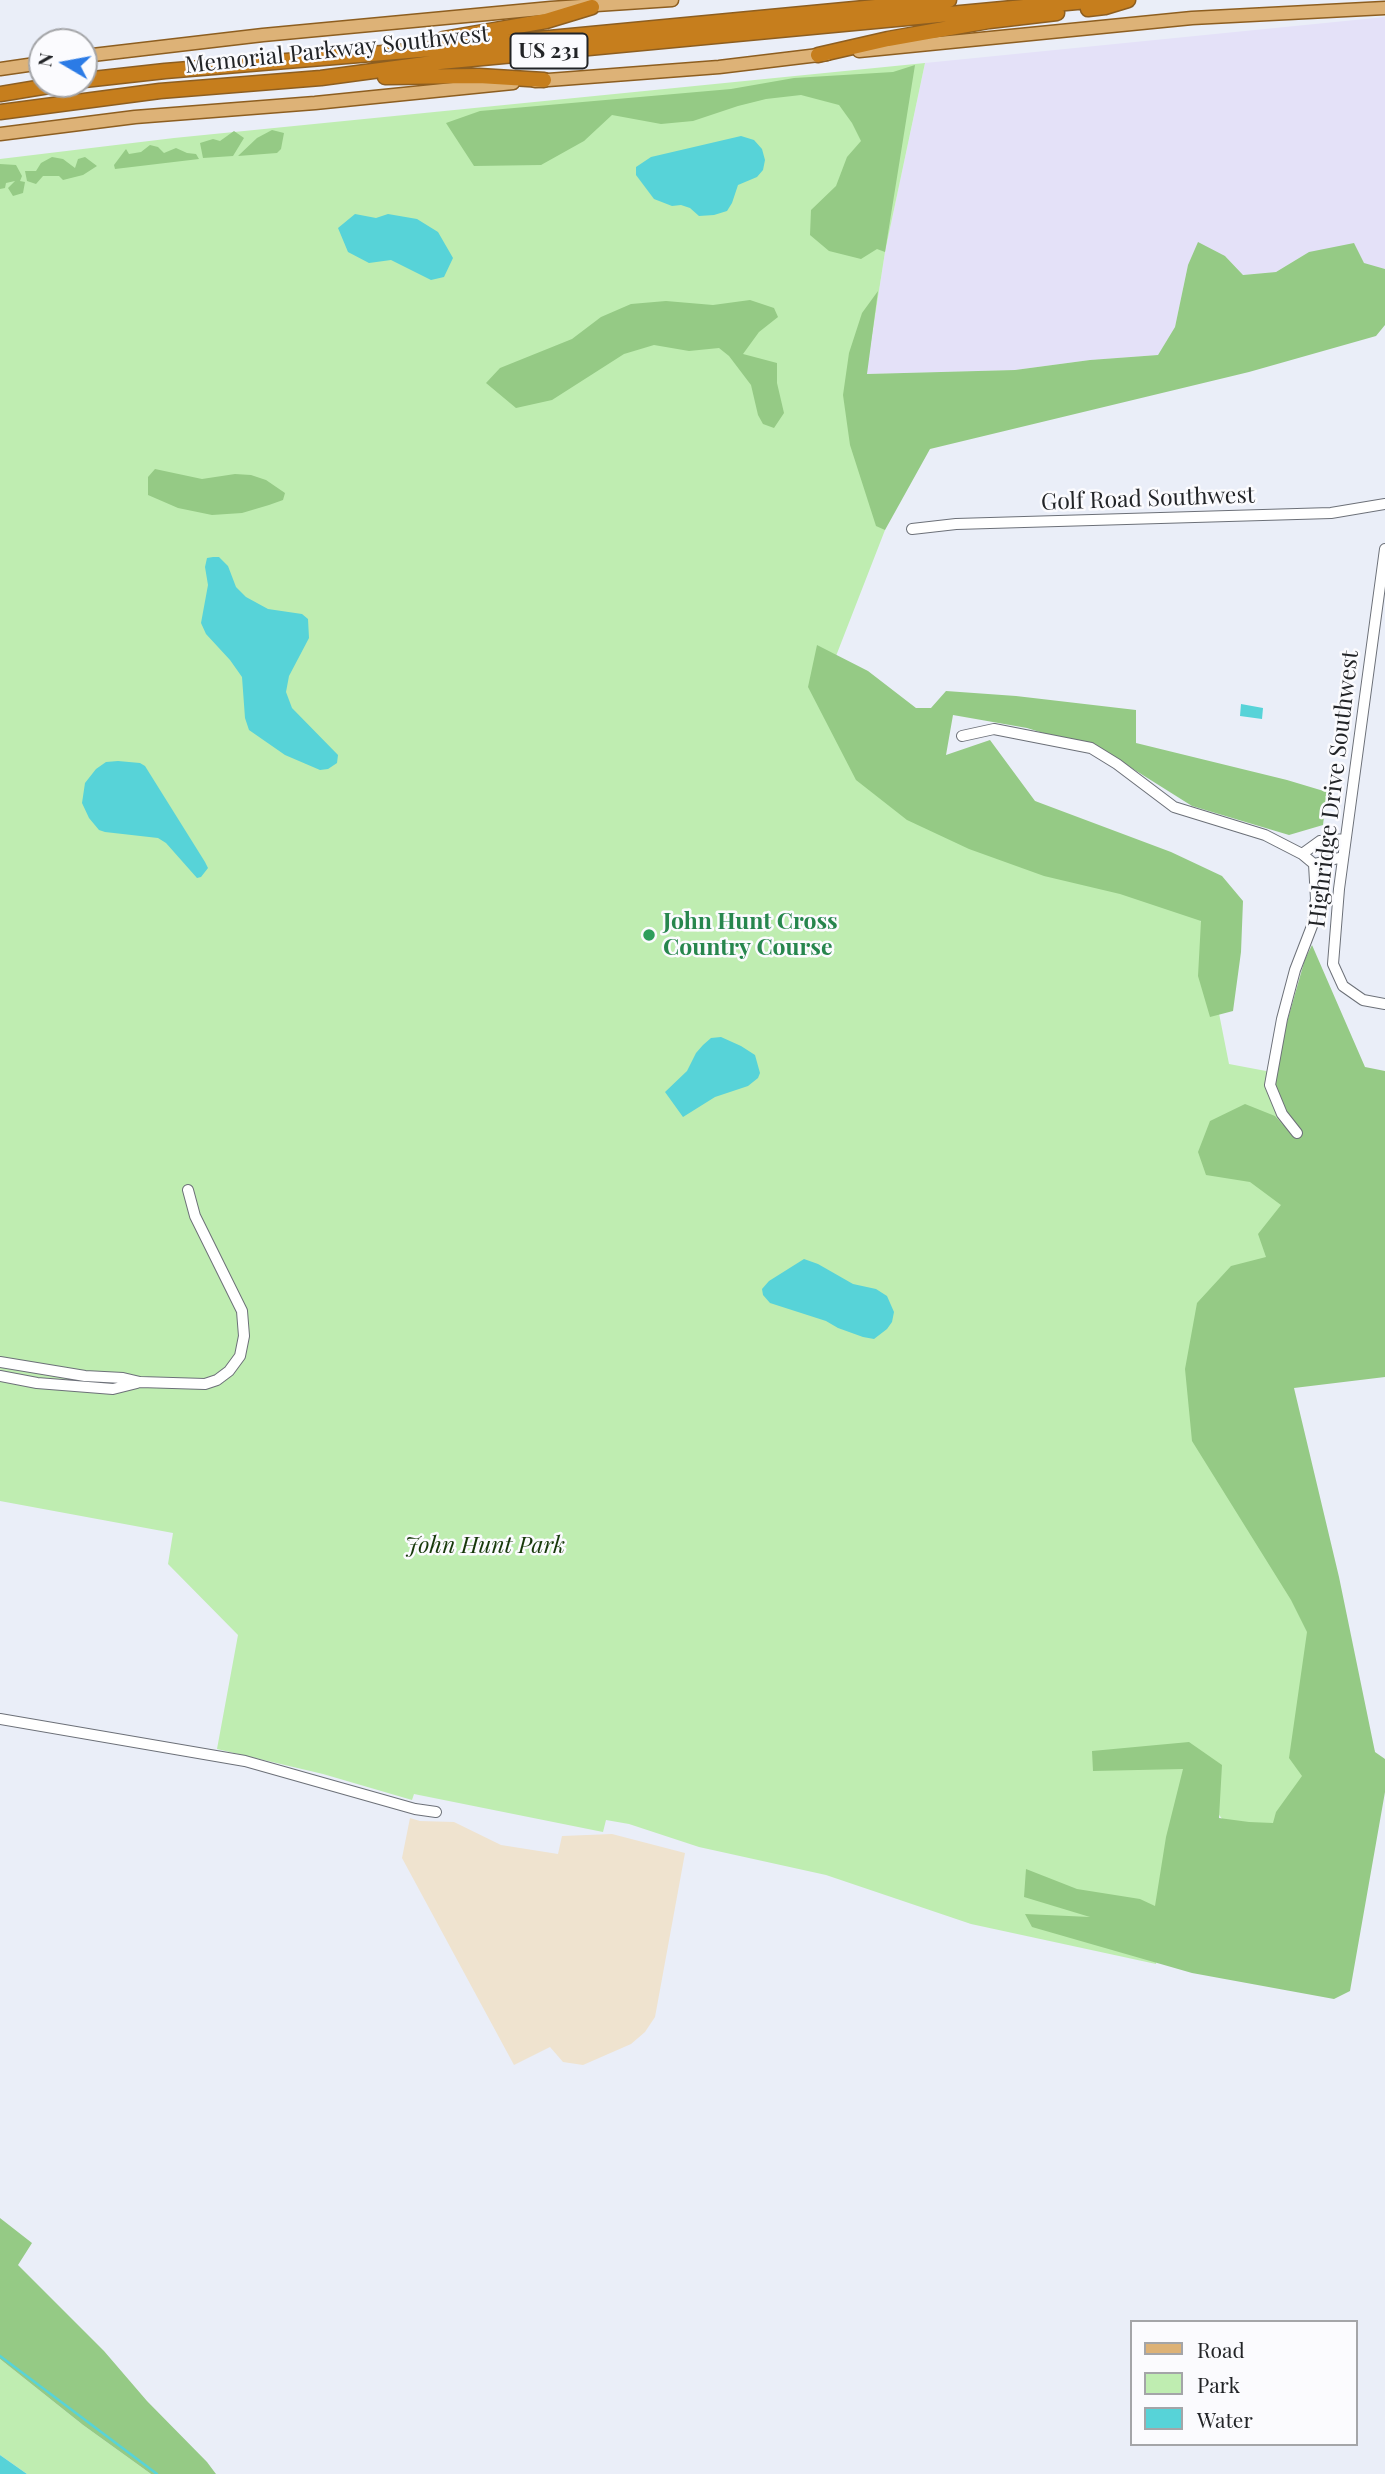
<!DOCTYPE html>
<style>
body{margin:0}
#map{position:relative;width:1385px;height:2474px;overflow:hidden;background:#eaeef8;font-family:"Playfair Display",serif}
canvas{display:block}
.legend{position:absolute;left:1130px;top:2320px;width:228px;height:126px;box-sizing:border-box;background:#fbfbfe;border:2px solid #a4a5a8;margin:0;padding:9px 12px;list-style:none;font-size:21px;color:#222427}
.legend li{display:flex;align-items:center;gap:14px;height:35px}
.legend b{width:35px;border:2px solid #a4a5a8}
.north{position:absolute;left:28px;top:28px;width:70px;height:70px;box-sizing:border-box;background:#fbfbfe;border:2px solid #a4a5a8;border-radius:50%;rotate:280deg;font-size:19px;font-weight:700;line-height:28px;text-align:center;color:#222427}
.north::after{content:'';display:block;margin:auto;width:24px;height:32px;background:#2b7be6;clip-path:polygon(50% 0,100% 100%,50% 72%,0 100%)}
</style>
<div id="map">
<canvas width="1385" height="2474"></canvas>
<ul class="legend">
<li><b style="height:9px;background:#ddb277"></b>Road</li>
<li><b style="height:19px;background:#bfedb1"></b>Park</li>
<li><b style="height:19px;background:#57d3d8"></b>Water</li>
</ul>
<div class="north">N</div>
</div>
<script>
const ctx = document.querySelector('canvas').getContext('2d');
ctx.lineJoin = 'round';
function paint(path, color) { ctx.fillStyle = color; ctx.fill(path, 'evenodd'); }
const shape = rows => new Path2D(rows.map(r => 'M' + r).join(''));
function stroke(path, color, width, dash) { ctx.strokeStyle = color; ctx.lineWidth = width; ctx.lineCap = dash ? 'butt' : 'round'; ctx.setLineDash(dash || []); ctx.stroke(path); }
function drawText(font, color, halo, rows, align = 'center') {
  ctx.font = font + ' "Playfair Display",serif'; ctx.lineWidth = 5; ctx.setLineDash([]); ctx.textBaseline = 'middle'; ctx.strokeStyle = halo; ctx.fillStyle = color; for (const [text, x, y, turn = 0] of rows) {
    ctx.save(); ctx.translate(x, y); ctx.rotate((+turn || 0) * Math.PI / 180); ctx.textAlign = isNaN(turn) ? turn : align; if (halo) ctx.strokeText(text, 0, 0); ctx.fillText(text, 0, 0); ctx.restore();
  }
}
paint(shape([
 [1385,17,1385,269,1309,252,1276,272,1243,275,1225,256,1188,265,1175,327,1158,355,1090,360,1015,370,866,374,885,252,925,63]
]), '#e4e1f8');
paint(shape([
 [410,1818,420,1821,454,1822,501,1845,558,1854,562,1836,612,1834,685,1853,655,2017,645,2032,631,2044,583,2065,563,2062,550,2047,514,2065,402,1858]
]), '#efe3cf');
paint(shape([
 [925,63,885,252,866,374,885,530,822,692,1193,882,1229,1064,1303,1078,1296,1237,1223,1349,1375,1752,1274,1828,1223,1820,1184,1769,1156,1964,971,1924,826,1875,699,1847,629,1824,606,1820,603,1832,414,1794,412,1800,323,1774,217,1749,238,1635,168,1564,173,1533,0,1501,0,159,174,138],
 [0,2359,83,2425,151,2474,27,2474,0,2455]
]), '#bfedb1');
paint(shape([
 [915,65,885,252,877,249,861,259,829,251,810,235,811,210,836,186,847,157,861,141,852,123,839,105,801,95,766,99,738,106,693,121,661,124,612,115,584,141,541,165,474,166,446,123,480,111,731,89,794,78,893,72],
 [272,130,284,133,281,149,277,153,238,156,257,138],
 [234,131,244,138,233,156,203,158,200,143,213,139,220,141],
 [150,145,158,147,164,153,176,148,187,153,196,154,199,159,115,169,114,165,126,149,129,154,141,152],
 [52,157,63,159,75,168,78,159,85,157,97,166,83,175,63,180,59,176,43,176,36,184,27,181,25,171,36,171,41,163],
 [0,164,16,165,22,176,20,181,25,182,23,193,13,196,8,188,15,181,6,183,5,188,0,189],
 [1198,242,1225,256,1243,275,1276,272,1309,252,1354,243,1364,263,1385,269,1385,325,1376,336,1249,372,930,449,885,530,876,526,850,445,843,395,849,353,862,313,878,291,867,374,1015,370,1090,360,1158,355,1175,327,1188,265],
 [750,300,774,308,778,317,759,332,743,354,777,363,777,383,784,413,774,428,763,424,758,415,751,385,729,356,719,348,689,351,654,345,624,354,552,400,516,408,486,383,500,368,572,339,601,317,631,304,666,301,713,305],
 [155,469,202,479,235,474,251,475,266,480,285,493,283,500,269,505,242,513,212,515,178,508,148,495,148,477],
 [817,645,868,671,916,708,931,708,946,691,1016,696,1136,710,1136,743,1287,780,1327,792,1323,825,1289,835,1192,806,1122,762,1085,746,1027,728,953,715,946,755,990,740,1035,801,1171,852,1222,876,1243,901,1241,952,1233,1011,1210,1017,1198,976,1201,921,1120,894,1044,876,969,849,907,820,856,780,808,687],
 [1312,945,1365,1067,1385,1071,1385,1377,1294,1388,1339,1577,1375,1752,1385,1759,1385,1792,1350,1991,1334,1999,1192,1973,1032,1927,1025,1914,1090,1917,1024,1897,1026,1869,1077,1889,1140,1899,1155,1906,1166,1837,1183,1769,1093,1771,1092,1751,1189,1742,1222,1765,1219,1818,1249,1822,1273,1823,1276,1812,1302,1776,1289,1758,1307,1632,1291,1600,1192,1441,1185,1369,1197,1303,1231,1266,1266,1257,1258,1234,1281,1205,1250,1182,1206,1175,1198,1152,1210,1121,1245,1104,1275,1116,1283,1125,1267,1092,1305,959],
 [0,2218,32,2243,18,2265,104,2351,147,2401,207,2462,216,2474,151,2474,83,2425,0,2359]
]), '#95ca85');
paint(shape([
 [741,136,754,140,762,149,765,160,763,170,757,177,738,185,732,203,727,211,714,215,699,216,690,208,681,205,672,206,654,199,636,175,636,167,651,157],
 [355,214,376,218,388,214,417,219,438,232,453,258,444,277,431,280,391,260,369,263,348,252,338,228],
 [213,557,219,557,228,566,236,587,246,597,268,609,302,614,308,619,309,638,289,676,286,692,292,708,338,755,337,763,328,769,320,770,285,755,249,730,245,718,242,677,230,660,206,634,201,623,208,585,205,567,207,558],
 [1241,704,1263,708,1262,719,1240,716],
 [118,761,140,763,145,766,205,862,208,868,201,877,197,878,166,843,158,838,105,832,99,830,89,818,82,803,85,783,96,769,106,762],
 [721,1037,741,1046,755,1055,760,1073,758,1078,748,1086,715,1097,683,1117,665,1092,687,1071,696,1053,703,1045,711,1038],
 [804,1259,818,1264,853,1284,876,1289,887,1296,894,1312,892,1322,887,1329,874,1339,863,1337,838,1328,826,1321,770,1303,763,1295,762,1289,769,1281],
 [0,2455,27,2474,0,2474]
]), '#57d3d8');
stroke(shape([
 [0,2356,157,2474]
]), '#57d3d8', 2.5);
const minor = shape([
 [912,529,956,524,1331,513,1385,504],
 [1385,549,1339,889,1333,964,1343,986,1363,1000,1385,1004],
 [962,736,994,729,1091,748,1117,764,1174,807,1265,835,1302,854,1314,864,1316,899,1312,926,1295,970,1282,1019,1270,1085,1282,1114,1297,1133],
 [1302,854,1320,841,1345,839],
 [1314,864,1343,857],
 [0,1362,85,1376,123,1378,140,1382,205,1384,217,1380,229,1371,240,1356,244,1336,242,1311,195,1216,188,1190],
 [0,1376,37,1383,113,1389,137,1383],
 [0,1719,245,1761,415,1809,436,1812]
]);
const major = shape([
 [859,51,1192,18,1385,8],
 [84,56,263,35,551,8,672,0],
 [0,69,42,63],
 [535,81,719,67,827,54],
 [0,134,135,117,315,103,513,83]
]);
const highway = shape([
 [1088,9,1105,7,1128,0],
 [443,39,546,21,592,7],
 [818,55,888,39,989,21,1057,13],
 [385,77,479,76,544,80],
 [84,80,165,71,444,48,949,0],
 [0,94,61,84],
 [0,112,160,91,321,78,440,62,1098,0]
]);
stroke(minor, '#6c7078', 12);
stroke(major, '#8d5e20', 15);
stroke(highway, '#8d5e20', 17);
stroke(minor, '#fff', 10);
stroke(major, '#ddb277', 12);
stroke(highway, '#c67e1d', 14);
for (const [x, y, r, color] of [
 [649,935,7,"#2e9e5b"]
]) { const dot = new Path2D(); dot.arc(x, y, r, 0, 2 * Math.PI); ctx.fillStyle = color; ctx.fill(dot); stroke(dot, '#fbfbfe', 2.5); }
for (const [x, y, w] of [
 [549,51,77]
]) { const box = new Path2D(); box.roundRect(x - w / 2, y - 17.5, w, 35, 5); ctx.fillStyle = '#fbfbfe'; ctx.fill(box); stroke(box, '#222427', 2); }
drawText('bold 21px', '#222427', null, [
 ["US 231",549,51]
]);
drawText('23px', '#222427', '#fbfbfe', [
 ["Memorial Parkway Southwest",337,50,-6],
 ["Golf Road Southwest",1148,499,-2],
 ["Highridge Drive Southwest",1334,789,-83]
]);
drawText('bold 23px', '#27864d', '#fbfbfe', [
 ["John Hunt Cross",663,922],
 ["Country Course",663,948]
], 'left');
drawText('italic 23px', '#17390a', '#fbfbfe', [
 ["John Hunt Park",485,1546]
]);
</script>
